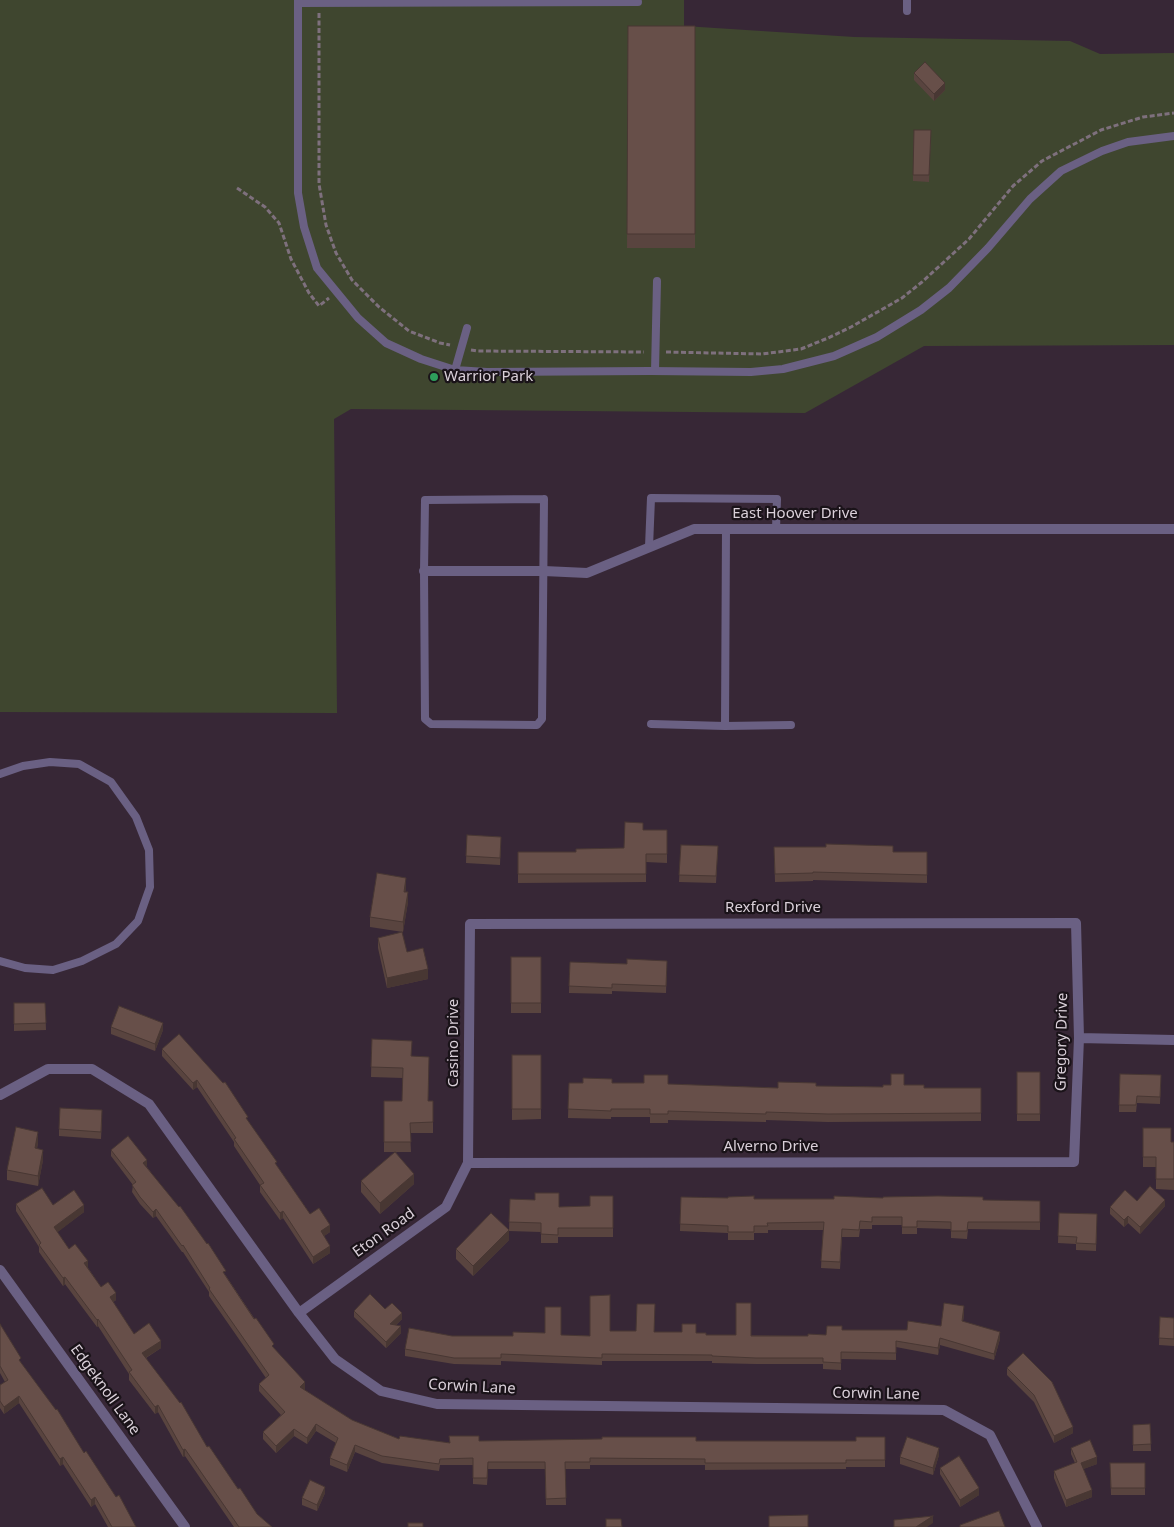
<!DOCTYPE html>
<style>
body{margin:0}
canvas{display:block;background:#372736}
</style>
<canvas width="1174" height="1527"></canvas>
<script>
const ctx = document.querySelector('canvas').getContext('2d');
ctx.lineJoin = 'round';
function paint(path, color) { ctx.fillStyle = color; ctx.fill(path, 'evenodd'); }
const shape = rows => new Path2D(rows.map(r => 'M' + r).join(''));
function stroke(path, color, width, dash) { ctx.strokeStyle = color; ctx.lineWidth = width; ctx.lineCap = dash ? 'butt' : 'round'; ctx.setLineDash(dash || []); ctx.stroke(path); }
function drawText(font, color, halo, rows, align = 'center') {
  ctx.font = font + ' "Noto Sans",sans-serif'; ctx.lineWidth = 4.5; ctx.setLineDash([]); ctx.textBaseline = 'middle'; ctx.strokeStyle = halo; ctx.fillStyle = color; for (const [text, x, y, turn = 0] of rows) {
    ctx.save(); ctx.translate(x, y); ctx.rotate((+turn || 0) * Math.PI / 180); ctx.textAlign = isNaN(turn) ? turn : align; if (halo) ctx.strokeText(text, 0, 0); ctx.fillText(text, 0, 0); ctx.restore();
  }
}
paint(shape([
 [0,0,684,0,684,26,854,37,1070,41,1100,54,1174,53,1174,345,924,346,805,413,351,409,334,419,337,713,0,712]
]), '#3f462f');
stroke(shape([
 [319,13,319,184,326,225,336,253,352,280,379,307,409,331,440,343,450,345],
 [237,188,265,207,279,223,291,259,309,293,319,306,329,298],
 [471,350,477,351,644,352],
 [666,352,762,354,801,349,828,338,851,327,902,298,922,282,969,239,1013,186,1042,161,1101,130,1143,117,1174,113]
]), '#7e707d', 3, [5, 2.5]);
stroke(shape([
 [298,0,298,193,304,227,317,268,358,318,386,343,421,359,455,370,487,372,650,371,751,372,783,369,834,356,877,337,921,310,949,288,988,248,1030,199,1061,171,1102,151,1128,142,1174,136],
 [298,3,638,2],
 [907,11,907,0],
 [455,370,467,328],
 [655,371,657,281],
 [544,499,542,719,537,725,431,724,425,719,424,571,425,500,544,499],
 [649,547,651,498,777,499,776,529],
 [651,724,725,726,726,529],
 [725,726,791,725],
 [0,774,23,766,50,762,79,764,111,782,136,817,149,850,150,887,138,921,116,944,82,961,53,970,25,968,0,961]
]), '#6a6083', 8);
stroke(shape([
 [424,571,544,571,587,573,694,529,1174,529],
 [1079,1038,1174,1040],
 [0,1095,48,1069,92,1069,149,1104,299,1313,335,1359,381,1391,437,1404,944,1410,990,1435,1037,1527],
 [0,1270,185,1527],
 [299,1313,446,1207,468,1163,470,924,1076,923,1079,1038,1074,1162,468,1163]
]), '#6a6083', 10);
paint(shape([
 [628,26,695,26,695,248,627,248],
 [914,73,945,90,934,101,914,80],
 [931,130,929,182,913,181,913,175],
 [643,830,667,830,667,863,646,862,646,882,518,883,518,852,576,852,624,848],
 [467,835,501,837,500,865,466,863],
 [681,845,718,846,716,883,679,882],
 [774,847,893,852,927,852,927,883,813,880,813,881,775,882],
 [406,888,405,892,408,902,403,932,370,927,370,917],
 [378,938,407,952,428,979,387,988,378,948],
 [511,957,541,957,541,1013,511,1013],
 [667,961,666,993,612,991,612,994,569,993,570,962,627,964],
 [14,1003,45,1003,46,1030,14,1031],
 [111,1027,163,1030,155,1051,111,1034],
 [372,1039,412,1056,428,1101,433,1101,433,1133,410,1133,411,1152,396,1152,414,1184,380,1214,361,1192,361,1181,395,1152,384,1152,384,1101,402,1101,403,1078,371,1077],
 [162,1049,248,1121,277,1166,310,1214,330,1232,324,1236,330,1253,313,1264,283,1218,280,1220,260,1192,260,1185,234,1146,234,1142,197,1087,193,1090,162,1056],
 [512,1055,541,1055,541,1119,512,1120],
 [1017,1072,1040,1072,1040,1121,1017,1121],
 [1120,1074,1161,1075,1160,1104,1137,1103,1136,1112,1119,1112],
 [569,1083,612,1083,668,1084,778,1088,816,1086,883,1087,904,1085,924,1088,981,1088,981,1121,828,1122,766,1120,766,1122,668,1120,668,1123,650,1123,650,1117,611,1117,611,1119,568,1118],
 [102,1117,101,1139,59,1136,59,1129],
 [1143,1128,1171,1142,1174,1142,1174,1190,1156,1189,1156,1167,1143,1167],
 [38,1142,37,1149,43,1160,38,1186,7,1180,7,1170],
 [111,1150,147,1167,226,1276,274,1348,305,1389,304,1390,352,1420,399,1439,450,1443,479,1441,856,1441,885,1437,885,1467,846,1467,846,1469,705,1470,705,1465,590,1465,590,1469,565,1469,566,1505,546,1505,545,1469,488,1469,487,1485,473,1484,473,1465,440,1465,439,1471,382,1463,355,1452,347,1472,330,1465,330,1458,336,1443,316,1431,307,1444,294,1436,276,1453,263,1439,263,1432,281,1415,259,1391,259,1384,266,1378,209,1296,209,1292,183,1252,182,1252,156,1216,153,1218,140,1204,132,1192,133,1185,111,1156],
 [613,1196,613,1237,558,1237,558,1243,541,1243,541,1232,509,1231,510,1199,559,1207,590,1206],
 [681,1197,754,1199,1040,1201,1040,1230,968,1229,967,1239,951,1238,951,1229,917,1228,917,1234,902,1234,902,1225,872,1225,872,1229,860,1229,859,1237,842,1237,840,1269,821,1268,823,1230,768,1230,768,1233,754,1233,754,1240,728,1240,728,1233,680,1231],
 [1137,1201,1165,1206,1140,1234,1128,1223,1124,1227,1110,1214,1110,1207],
 [16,1204,53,1205,84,1212,57,1232,69,1249,88,1268,101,1287,116,1300,113,1302,134,1334,161,1348,146,1358,207,1447,257,1514,272,1527,234,1527,185,1456,183,1457,158,1412,155,1414,129,1380,129,1374,98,1326,97,1327,65,1284,63,1286,39,1252,39,1247,16,1211],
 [1059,1213,1097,1214,1096,1251,1076,1250,1076,1244,1058,1243],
 [509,1240,473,1276,456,1259,456,1249],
 [385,1309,402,1319,396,1325,401,1333,386,1348,354,1317,354,1311],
 [964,1313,963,1322,1000,1339,994,1360,940,1345,938,1355,896,1347,896,1360,841,1359,841,1370,823,1369,823,1364,756,1364,712,1363,712,1361,602,1361,602,1365,501,1361,501,1365,454,1364,405,1356,405,1349,452,1336,513,1336,561,1335,590,1336,610,1331,696,1333,706,1335,808,1336,826,1335,842,1330,907,1330,941,1326],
 [1160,1317,1174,1318,1174,1346,1159,1345],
 [0,1324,21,1363,136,1527,108,1527,95,1504,91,1507,63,1464,60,1466,19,1403,4,1414,0,1408,0,1385,5,1382,0,1373],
 [1007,1368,1073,1433,1054,1443,1034,1402,1007,1375],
 [1150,1424,1151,1451,1133,1451,1133,1425],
 [1071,1448,1097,1464,1083,1469,1092,1497,1066,1507,1054,1478,1054,1471,1075,1463,1071,1454],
 [939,1455,933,1475,900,1464,900,1457],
 [1110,1463,1145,1463,1145,1495,1111,1495],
 [940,1468,979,1495,960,1507,940,1474],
 [325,1493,317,1511,302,1505,302,1498]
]), '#59443f');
paint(shape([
 [945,83,945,90,934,101,934,94],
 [406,878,406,888,404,902,404,892],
 [408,892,408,902,403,932,403,922],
 [428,969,428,979,387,988,387,978],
 [163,1023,163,1030,155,1051,155,1044],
 [197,1080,197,1087,193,1090,193,1083],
 [38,1132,38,1142,35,1158,35,1148],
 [43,1150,43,1160,38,1186,38,1176],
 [147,1160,147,1167,143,1163],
 [414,1174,414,1184,380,1214,380,1203],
 [1165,1200,1165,1206,1140,1234,1140,1227],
 [84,1205,84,1212,54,1235,54,1227],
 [156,1209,156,1216,153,1218,153,1212],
 [283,1211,283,1218,280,1220,280,1213],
 [1128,1216,1128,1223,1124,1227,1124,1220],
 [330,1225,330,1232,321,1238,321,1231],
 [509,1230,509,1240,473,1276,473,1266],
 [330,1246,330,1253,313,1264,313,1257],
 [88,1261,88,1268,84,1263],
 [65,1277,65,1284,63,1286,63,1278],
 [116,1293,116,1300,110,1304,110,1297],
 [964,1306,964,1313,962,1328,962,1321],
 [402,1313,402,1319,390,1331,390,1324],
 [98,1319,98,1326,97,1327,97,1320],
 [401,1326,401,1333,386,1348,386,1342],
 [1000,1332,1000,1339,994,1360,994,1354],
 [940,1338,940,1345,938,1355,938,1348],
 [161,1341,161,1348,142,1360,142,1353],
 [305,1382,305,1389,300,1394,300,1387],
 [19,1396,19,1403,4,1414,4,1407],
 [158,1405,158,1412,155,1414,155,1407],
 [316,1424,316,1431,307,1444,307,1438],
 [1073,1427,1073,1433,1054,1443,1054,1436],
 [294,1429,294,1436,276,1453,276,1446],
 [355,1445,355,1452,347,1472,347,1465],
 [939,1448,939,1455,933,1475,933,1468],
 [185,1449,185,1456,183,1457,183,1450],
 [63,1457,63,1464,60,1466,60,1459],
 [1097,1457,1097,1464,1081,1470,1081,1463],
 [325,1487,325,1493,317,1511,317,1505],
 [979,1488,979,1495,960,1507,960,1500],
 [1092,1490,1092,1497,1066,1507,1066,1500],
 [95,1497,95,1504,91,1507,91,1500],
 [933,1516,933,1523,927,1527,916,1527]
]), '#483733');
const building = shape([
 [628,26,695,26,695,234,627,234,628,26],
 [925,62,945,83,934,94,914,73,925,62],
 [914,130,931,130,929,175,913,175,914,130],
 [625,822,643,823,643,830,667,830,667,854,646,854,646,874,518,874,518,852,576,852,576,849,624,848,625,822],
 [467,835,501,837,500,858,466,856,467,835],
 [826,844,893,846,893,852,927,852,927,875,813,872,813,873,775,874,774,847,826,847,826,844],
 [681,845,718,846,716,876,679,875,681,845],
 [377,873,406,878,404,892,408,892,403,922,370,917,377,873],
 [402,932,407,952,423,948,428,969,387,978,378,938,402,932],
 [511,957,541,957,541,1003,511,1003,511,957],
 [627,959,667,961,666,986,612,984,612,988,569,986,570,962,627,964,627,959],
 [14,1003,45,1003,46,1023,14,1024,14,1003],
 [119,1006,163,1023,155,1044,111,1027,119,1006],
 [179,1034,223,1083,225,1082,248,1117,246,1118,277,1162,275,1163,310,1214,319,1208,330,1225,321,1231,330,1246,313,1257,283,1211,280,1213,260,1185,264,1183,234,1139,236,1138,197,1080,193,1083,162,1049,179,1034],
 [372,1039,412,1041,411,1056,429,1057,428,1101,433,1101,433,1122,410,1123,411,1142,384,1142,384,1101,402,1101,403,1068,371,1067,372,1039],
 [512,1055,541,1055,541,1109,512,1109,512,1055],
 [1017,1072,1040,1072,1040,1114,1017,1114,1017,1072],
 [891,1074,904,1074,904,1085,924,1085,924,1088,981,1088,981,1113,828,1114,766,1112,766,1114,668,1111,668,1114,650,1114,650,1109,611,1109,611,1111,568,1109,569,1083,583,1083,583,1078,612,1079,612,1083,644,1083,644,1075,668,1075,668,1084,778,1088,778,1082,816,1083,816,1086,883,1087,883,1085,891,1085,891,1074],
 [1120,1074,1161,1075,1160,1097,1137,1096,1136,1105,1119,1105,1120,1074],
 [60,1108,102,1110,101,1132,59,1129,60,1108],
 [16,1127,38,1132,35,1148,43,1150,38,1176,7,1170,16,1127],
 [1143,1128,1171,1128,1171,1142,1174,1142,1174,1179,1156,1179,1156,1157,1143,1157,1143,1128],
 [128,1136,147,1160,143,1163,179,1207,180,1206,207,1244,208,1243,226,1271,223,1272,254,1319,256,1318,274,1344,272,1346,305,1382,300,1387,352,1420,399,1439,400,1436,450,1443,449,1436,479,1436,479,1441,602,1439,602,1437,696,1437,696,1441,856,1441,856,1437,885,1437,885,1460,846,1460,846,1463,705,1463,705,1459,590,1458,590,1462,565,1462,566,1498,546,1499,545,1462,488,1462,487,1478,473,1478,473,1458,440,1459,439,1464,382,1456,355,1445,347,1465,330,1458,338,1438,316,1424,307,1438,294,1429,276,1446,263,1432,285,1412,259,1384,269,1375,209,1289,210,1288,183,1245,182,1246,156,1209,153,1212,140,1197,132,1185,136,1182,111,1150,128,1136],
 [395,1152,414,1174,380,1203,361,1181,395,1152],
 [1150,1186,1165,1200,1140,1227,1128,1216,1124,1220,1110,1207,1125,1190,1137,1201,1150,1186],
 [42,1188,53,1205,74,1190,84,1205,54,1227,69,1249,75,1244,88,1261,84,1263,101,1287,108,1282,116,1293,110,1297,134,1334,149,1323,161,1341,142,1353,180,1403,181,1402,207,1447,209,1446,238,1489,240,1488,257,1514,272,1527,239,1527,185,1449,183,1450,158,1405,155,1407,129,1372,132,1370,98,1319,97,1320,65,1277,63,1278,39,1245,41,1243,16,1204,42,1188],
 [535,1193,559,1193,559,1207,590,1206,590,1196,613,1196,613,1228,558,1228,558,1235,541,1234,541,1223,509,1222,510,1199,535,1200,535,1193],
 [754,1196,754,1199,834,1199,834,1196,883,1198,883,1197,938,1196,983,1197,983,1200,1040,1201,1040,1222,968,1222,967,1231,951,1231,951,1222,917,1221,917,1227,902,1227,902,1217,872,1217,872,1222,860,1221,859,1230,842,1229,840,1262,821,1261,824,1222,767,1223,768,1226,754,1226,754,1232,728,1232,728,1226,680,1224,681,1197,728,1198,728,1197,754,1196],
 [491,1213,509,1230,473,1266,456,1249,491,1213],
 [1059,1213,1097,1214,1096,1244,1076,1243,1077,1237,1058,1236,1059,1213],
 [370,1294,385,1309,392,1303,402,1313,390,1324,401,1326,386,1342,354,1311,370,1294],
 [610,1295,610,1331,636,1331,637,1304,655,1304,654,1332,682,1332,682,1324,696,1324,696,1333,706,1333,706,1335,736,1335,736,1303,751,1303,751,1336,808,1336,808,1334,826,1335,827,1326,842,1326,842,1330,907,1330,908,1321,941,1326,944,1303,964,1306,962,1321,1000,1332,994,1354,940,1338,938,1348,896,1341,896,1353,841,1352,841,1363,823,1362,823,1358,756,1358,712,1356,712,1355,602,1354,602,1358,501,1354,501,1358,454,1358,405,1349,409,1328,452,1336,513,1336,513,1332,545,1333,545,1307,561,1307,561,1335,590,1336,590,1296,610,1295],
 [1160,1317,1174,1318,1174,1339,1159,1338,1160,1317],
 [0,1324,21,1358,19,1360,56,1410,57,1409,84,1453,86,1451,116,1497,119,1495,136,1527,112,1527,95,1497,91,1500,63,1457,60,1459,19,1396,4,1407,0,1401,0,1385,8,1380,0,1366,0,1324],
 [1023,1353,1052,1382,1073,1427,1054,1436,1034,1395,1007,1368,1023,1353],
 [1150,1424,1151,1444,1133,1445,1133,1425,1150,1424],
 [907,1437,939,1448,933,1468,900,1457,907,1437],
 [1090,1440,1097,1457,1081,1463,1092,1490,1066,1500,1054,1471,1077,1462,1071,1448,1090,1440],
 [959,1456,979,1488,960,1500,940,1468,959,1456],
 [1110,1463,1145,1463,1145,1488,1111,1488,1110,1463],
 [310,1480,325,1487,317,1505,302,1498,310,1480],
 [999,1511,1005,1527,960,1527,960,1525,999,1511],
 [808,1515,808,1527,769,1527,769,1516,808,1515],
 [933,1516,916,1527,894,1527,894,1520,933,1516],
 [606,1519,621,1519,622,1527,606,1527,606,1519],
 [408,1523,423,1523,423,1527,408,1527,408,1523]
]);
paint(building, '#674f49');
stroke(building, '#483733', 1);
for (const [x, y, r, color] of [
 [434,377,5,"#2e9e5b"]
]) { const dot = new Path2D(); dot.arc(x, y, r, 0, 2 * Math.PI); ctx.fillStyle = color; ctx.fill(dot); stroke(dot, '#1a1319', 2); }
drawText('15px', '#dad0d9', '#1a1319', [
 ["Warrior Park",444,377]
], 'left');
drawText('15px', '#dad0d9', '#1a1319', [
 ["East Hoover Drive",795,514],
 ["Rexford Drive",773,908],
 ["Gregory Drive",1062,1042,-89],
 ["Casino Drive",454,1043,-90],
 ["Alverno Drive",771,1147],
 ["Eton Road",384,1233,-36],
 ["Corwin Lane",472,1387,3],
 ["Edgeknoll Lane",105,1390,54],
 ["Corwin Lane",876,1394,1]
]);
</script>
